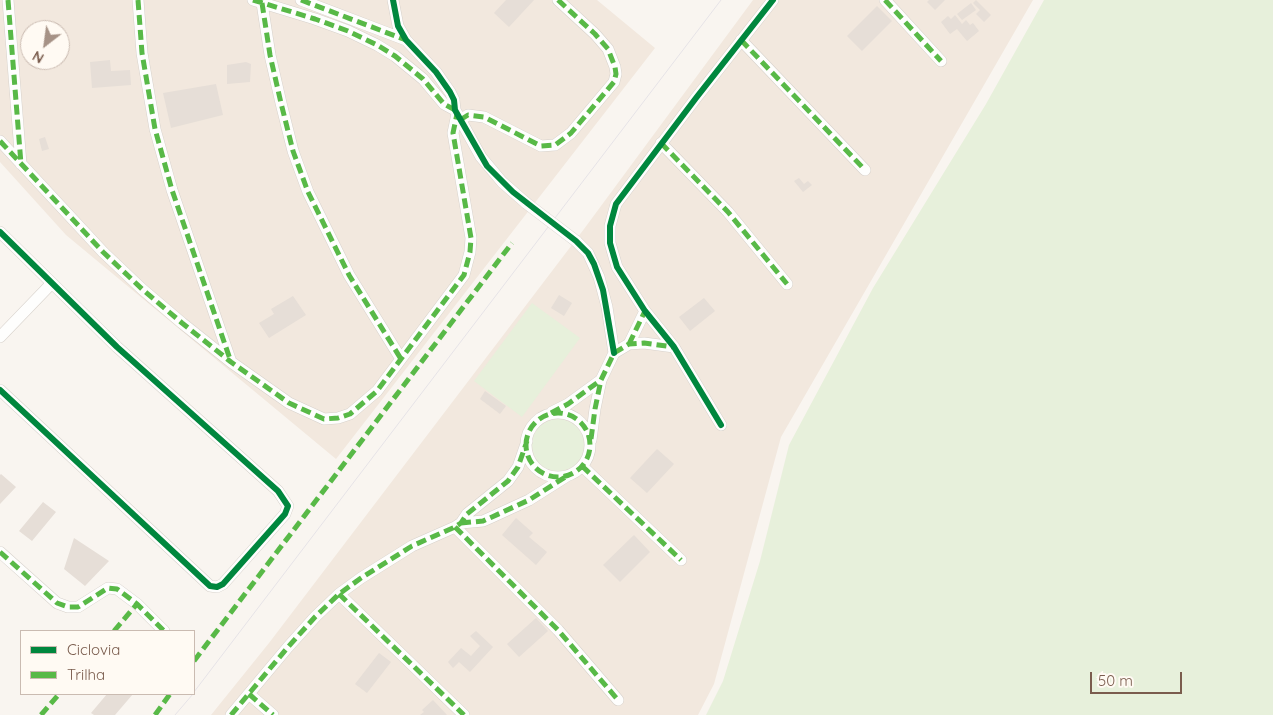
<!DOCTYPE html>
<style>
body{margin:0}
#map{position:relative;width:1273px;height:715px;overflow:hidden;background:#f9f5f0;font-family:Quicksand,sans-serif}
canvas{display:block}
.legend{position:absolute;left:20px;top:630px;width:175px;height:65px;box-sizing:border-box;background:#fffaf3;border:1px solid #cabbb1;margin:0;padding:6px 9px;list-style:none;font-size:15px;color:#7a5c4d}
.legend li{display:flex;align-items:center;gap:10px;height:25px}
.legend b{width:25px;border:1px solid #cabbb1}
.north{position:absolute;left:20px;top:20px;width:50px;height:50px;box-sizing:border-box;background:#fffaf3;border:1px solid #cabbb1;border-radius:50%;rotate:210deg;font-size:14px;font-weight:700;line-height:20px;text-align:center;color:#7a5c4d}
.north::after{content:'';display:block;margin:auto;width:18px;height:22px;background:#a69286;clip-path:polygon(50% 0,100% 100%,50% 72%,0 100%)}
.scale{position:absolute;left:1090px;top:672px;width:92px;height:22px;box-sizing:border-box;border:2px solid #7a5c4d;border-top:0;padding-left:6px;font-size:15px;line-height:18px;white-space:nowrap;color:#7a5c4d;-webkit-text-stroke:4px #fffaf3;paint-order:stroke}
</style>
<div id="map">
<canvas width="1273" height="715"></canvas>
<ul class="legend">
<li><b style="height:6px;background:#00873e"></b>Ciclovia</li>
<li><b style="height:6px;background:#58b947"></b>Trilha</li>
</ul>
<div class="north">N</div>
<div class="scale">50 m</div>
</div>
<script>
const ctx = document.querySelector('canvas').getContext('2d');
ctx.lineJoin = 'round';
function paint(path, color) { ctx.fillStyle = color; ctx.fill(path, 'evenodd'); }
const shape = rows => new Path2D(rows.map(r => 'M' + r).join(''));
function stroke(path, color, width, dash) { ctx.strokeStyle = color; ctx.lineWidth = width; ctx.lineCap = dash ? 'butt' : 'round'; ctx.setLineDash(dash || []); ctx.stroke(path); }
paint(shape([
 [0,0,597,0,655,48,336,459,66,235,0,162],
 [30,30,60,30,60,60,30,60],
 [753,0,1033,0,781,437,714,684,698,715,211,715,269,643,584,229]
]), '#f2e8de');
paint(shape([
 [1044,0,1273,0,1273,715,706,715,723,681,760,561,789,445,873,288,986,104],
 [532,303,580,338,522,417,474,381],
 '532 445a26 26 0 1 1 52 0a26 26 0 1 1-52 0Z'
]), '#e7f0db');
paint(shape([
 [506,0,534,0,509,27,494,13],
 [929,0,945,0,935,10,927,2],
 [976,0,991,15,984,22,976,14,980,10,973,3],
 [971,3,976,10,962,20,957,14],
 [877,6,892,21,862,51,847,36],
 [955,15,962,24,966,20,970,25,973,23,979,31,967,41,957,29,950,34,941,22,948,16,951,19],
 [110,60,111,71,130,70,131,85,92,88,90,62],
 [246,62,251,64,250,82,227,84,227,65],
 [216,84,223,115,171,128,163,93],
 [45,137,49,149,42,151,39,139],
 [799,178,804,184,808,181,812,185,803,192,794,181],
 [559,295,572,303,564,316,551,308],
 [293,296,306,315,269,338,259,323,274,314,271,309],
 [704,298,715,311,690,331,679,317],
 [485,391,506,406,500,414,480,399],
 [657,449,674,464,647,493,630,478],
 [1,474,16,487,0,504,0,475],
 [43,502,56,512,32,541,19,531],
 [516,518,533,533,529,537,547,552,536,565,502,535],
 [634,535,650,552,620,582,603,565],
 [74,538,109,561,85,586,64,569],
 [536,618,548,631,519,657,507,644],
 [476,631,493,647,470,672,459,662,453,668,448,662,461,648,471,656,480,646,470,636],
 [379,653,391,662,367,693,355,684],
 [107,694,133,694,115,715,94,715,91,713],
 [433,700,447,715,420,715,424,712,422,710]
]), '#e6ded7');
const minor = shape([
 [8,0,21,164],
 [138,0,142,53,155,129,172,190,231,362],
 [253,0,315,19,348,31,377,45,395,56,423,79,444,104,455,110],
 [301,0,406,40],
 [393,0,398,26,406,40,436,72,450,92,454,100,455,110,481,157,502,182,526,203],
 [885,0,941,61],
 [262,3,270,55,281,103,293,151,308,192,349,275,401,359],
 [741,40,865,170],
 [460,120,468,115,484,117,541,146,555,145,571,133,614,82,616,74,615,67,608,49,595,34,558,0],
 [0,141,103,252,142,289,182,323,231,362,289,403,324,419,338,418,350,414,377,391,464,275,470,252,471,238,453,133,457,114],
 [661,143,728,212,787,284],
 [0,232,117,347,278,491,288,506,285,514,223,584,217,587,210,586,0,390],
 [576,241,588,253,599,277,607,307,614,353],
 [0,337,52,283],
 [629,344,645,311],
 [552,412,568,404,601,380],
 '526 445a32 32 0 1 1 64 0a32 32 0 1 1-64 0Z',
 [721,425,674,347,645,311,617,267,610,243,610,226,616,204,696,98,773,0],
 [591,440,595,409,601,380,614,353,629,344,644,343,674,347],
 [582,466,681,560],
 [461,523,483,521,492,517,529,500,567,476],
 [455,527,558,630,618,700],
 [0,552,57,603,68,607,78,607,108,588,117,589,137,604,164,631],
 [339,594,464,715],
 [249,694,273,715],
 [231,715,288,647,315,617,339,594,361,578,412,546,455,527,461,523,467,514,508,481,518,467,527,441]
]);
stroke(minor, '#d7d1cb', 12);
stroke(minor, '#fefefd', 11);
stroke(shape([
 [194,692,721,0],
 [175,715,193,694]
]), '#e6e3e7', 1);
const minorBridge = shape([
 [526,203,576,241]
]);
stroke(minorBridge, '#d7d1cb', 12, []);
stroke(minorBridge, '#fefefd', 11);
stroke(shape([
 [8,0,21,164],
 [138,0,142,53,155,129,172,190,231,362],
 [253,0,315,19,348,31,377,45,395,56,423,79,444,104,455,110],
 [301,0,406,40],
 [885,0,941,61],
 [262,3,270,55,281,103,293,151,308,192,349,275,401,359],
 [741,40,865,170],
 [460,120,468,115,484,117,541,146,555,145,571,133,614,82,616,74,615,67,608,49,595,34,558,0],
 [0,141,103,252,142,289,182,323,231,362,289,403,324,419,338,418,350,414,377,391,464,275,470,252,471,238,453,133,457,114],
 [661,143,728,212,787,284],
 [629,344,645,311],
 [551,413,568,404,601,380],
 '526 445a32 32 0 1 1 64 0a32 32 0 1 1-64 0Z',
 [591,439,595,409,601,380,614,353,629,344,644,343,673,347],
 [582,466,681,560],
 [461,523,483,521,492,517,529,500,567,476],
 [455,527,558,630,618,700],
 [0,552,57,603,68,607,78,607,108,588,117,589,137,604,164,631],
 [339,594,464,715],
 [114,631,137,604],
 [194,661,512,243],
 [249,694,273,715],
 [41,715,59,694],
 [155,715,170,694],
 [231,715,288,647,315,617,339,594,361,578,412,546,455,527,461,523,467,514,508,481,518,467,527,441]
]), '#58b947', 5, [10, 5]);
stroke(shape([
 [393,0,398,26,406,40,436,72,450,92,454,100,455,110,487,166,513,192,576,241,588,253,594,264,603,290,614,353],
 [0,232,117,347,278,491,288,506,285,514,223,584,217,587,210,586,0,390],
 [721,425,674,347,645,311,617,267,610,243,610,226,616,204,696,98,773,0]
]), '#00873e', 6);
</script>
